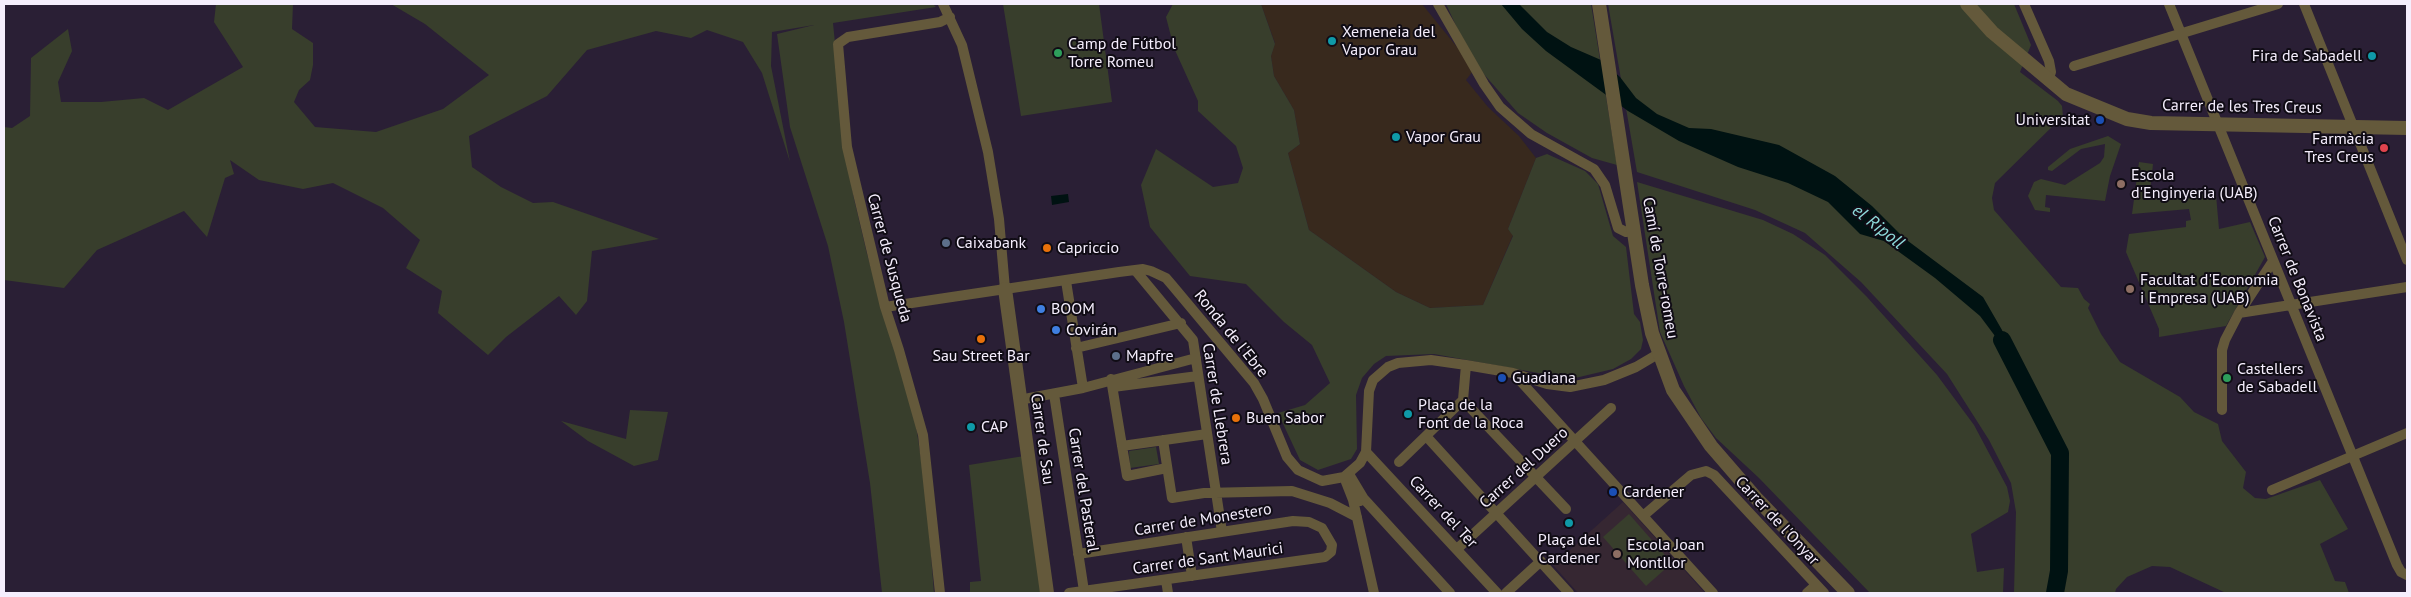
<!DOCTYPE html>
<meta charset="utf-8">
<style>
body{margin:0}
#map{position:relative;width:2411px;height:597px;overflow:hidden;background:#2a1f35;font-family:"PT Sans",sans-serif}
canvas{display:block}
.frame{position:absolute;inset:0;border:5px solid #f5eefd;pointer-events:none}
</style>
<div id="map">
<canvas width="2411" height="597"></canvas>
<div class="frame"></div>
</div>
<script>
const ctx = document.querySelector('canvas').getContext('2d');
ctx.lineJoin = 'round';
function paint(path, color) { ctx.fillStyle = color; ctx.fill(path, 'evenodd'); }
const shape = rows => new Path2D(rows.map(r => 'M' + r).join(''));
function stroke(path, color, width, dash) { ctx.strokeStyle = color; ctx.lineWidth = width; ctx.lineCap = dash ? 'butt' : 'round'; ctx.setLineDash(dash || []); ctx.stroke(path); }
function drawText(font, color, halo, rows, align = 'center') {
  ctx.font = font + ' "PT Sans",sans-serif'; ctx.lineWidth = 4; ctx.setLineDash([]); ctx.textBaseline = 'middle'; ctx.strokeStyle = halo; ctx.fillStyle = color; for (const [text, x, y, turn = 0] of rows) {
    ctx.save(); ctx.translate(x, y); ctx.rotate((+turn || 0) * Math.PI / 180); ctx.textAlign = isNaN(turn) ? turn : align; if (halo) ctx.strokeText(text, 0, 0); ctx.fillText(text, 0, 0); ctx.restore();
  }
}
paint(shape([
 [1261,4,1422,4,1461,52,1473,71,1466,80,1488,107,1519,136,1536,158,1508,229,1513,235,1483,305,1430,308,1396,292,1309,230,1288,153,1300,144,1294,110,1274,76,1271,56,1275,43]
]), '#38291d');
paint(shape([
 [1623,502,1704,592,1578,593,1553,565]
]), '#362732');
paint(shape([
 [216,4,293,4,292,29,313,43,313,65,310,80,299,90,294,102,315,127,376,132,443,109,489,75,425,24,391,4,933,4,936,7,833,23,845,144,854,199,867,254,915,419,926,492,934,593,882,593,870,483,844,322,828,246,790,127,777,34,814,25,772,32,771,66,790,162,762,73,743,42,707,30,691,38,656,31,587,50,547,96,469,136,472,167,501,187,533,203,553,202,659,239,592,251,587,301,576,315,559,296,506,337,488,355,438,313,442,291,406,268,420,240,383,208,333,183,303,189,259,180,230,160,234,174,225,178,207,237,184,211,97,250,64,288,4,280,4,127,12,128,30,116,31,58,68,29,72,51,58,82,61,102,101,102,144,98,168,110,243,67,214,22],
 [1003,4,1099,4,1112,102,1021,116],
 [1173,4,1261,4,1275,44,1271,56,1274,76,1294,110,1300,144,1288,153,1309,230,1396,292,1430,308,1483,305,1513,236,1508,229,1536,158,1547,154,1585,171,1598,184,1613,236,1626,247,1634,314,1640,322,1643,340,1641,349,1631,359,1613,369,1571,379,1434,354,1386,356,1374,364,1362,378,1356,395,1357,449,1351,459,1318,470,1300,460,1278,413,1305,405,1330,383,1312,345,1284,322,1246,284,1190,276,1150,227,1141,185,1156,149,1213,187,1238,183,1243,168,1236,146,1198,111,1198,101,1174,48,1166,17],
 [1446,4,1591,4,1617,165,1592,158,1547,133,1518,113,1482,72,1458,30],
 [1608,4,2014,4,2031,45,2020,72,2058,101,2062,106,2063,116,1995,183,1992,198,1994,210,2061,287,2078,288,2084,299,2090,304,2088,308,2101,334,2120,362,2180,397,2194,412,2218,424,2222,441,2246,472,2243,488,2255,498,2266,499,2320,480,2348,529,2320,544,2335,581,2345,582,2349,593,2226,593,2170,567,2152,566,2127,577,2116,589,2115,593,2014,593,2016,512,2011,483,1989,440,1947,374,1861,282,1805,233,1755,210,1637,172],
 [2108,136,2121,144,2110,176,2105,201,2046,195,2045,207,2050,208,2050,212,2035,210,2028,196,2034,182,2041,179,2065,185,2100,163,2104,157,2105,144,2081,149,2052,171,2048,170,2048,167,2070,149],
 [2139,162,2153,164,2150,191,2216,195,2219,229,2250,222,2265,257,2226,326,2159,337,2159,329,2126,252,2129,234,2186,227,2186,221,2191,220,2189,209,2132,214],
 [1637,182,1763,220,1793,234,1825,255,1867,297,1937,375,1974,425,2007,487,2010,501,2008,512,1971,534,1977,572,2004,568,2003,593,1870,593,1759,478,1716,438,1701,418,1684,386,1660,332],
 [630,410,668,412,658,460,634,466,588,441,561,421,626,439],
 [1156,447,1159,464,1130,468,1129,451],
 [1024,456,1042,593,970,593,970,582,981,581,969,465],
 [1629,514,1672,563,1646,586,1603,537]
]), '#383e2c');
paint(shape([
 [1501,4,1519,4,1547,32,1571,47,1601,60,1620,77,1636,98,1657,114,1689,128,1711,129,1779,145,1835,176,1872,206,1904,238,1983,297,2002,330,2013,360,1980,316,1935,278,1884,241,1860,234,1828,202,1788,183,1738,167,1679,141,1628,111,1546,51,1522,29],
 [1068,194,1069,202,1052,205,1051,196]
]), '#001212');
stroke(shape([
 [2002,340,2060,453,2059,571,2055,593]
]), '#001212', 18);
stroke(shape([
 [943,4,962,45,988,152,999,219,1005,289],
 [1438,4,1484,84,1500,107,1531,134,1594,169,1605,185,1618,228,1626,232,1634,231],
 [2024,4,2049,61,2051,72,2048,81],
 [2169,4,2397,565,2401,572,2407,575],
 [2304,4,2407,260],
 [2074,66,2278,4],
 [1135,270,1193,340,1222,532],
 [1066,281,1083,388],
 [885,307,1119,272,1143,269,1151,271,1166,278,1172,285,1254,383,1263,399,1287,457,1298,470,1322,481,1344,477,1360,463,1366,452,1369,391,1373,380,1388,367,1398,363,1431,360,1466,365,1513,373,1547,384,1570,387,1604,380,1636,367,1658,354],
 [2239,313,2407,287],
 [1076,348,1181,323],
 [1514,374,1713,593],
 [1111,379,1127,476,1167,468],
 [1113,387,1198,376],
 [1054,394,1084,591],
 [1019,400,1083,388,1196,358],
 [1463,400,1566,509],
 [1463,400,1466,365],
 [2222,410,2222,350,2225,340,2239,313,2273,261],
 [1426,436,1569,593],
 [1163,440,1172,498,1204,493,1292,491,1330,503,1357,517],
 [1122,446,1207,434],
 [1366,452,1497,593],
 [1399,462,1463,400],
 [1349,474,1364,499],
 [1344,477,1353,500,1360,501,1364,499,1450,593],
 [2272,490,2407,433],
 [1353,500,1374,593],
 [1643,516,1691,475,1706,471,1714,475,1824,593],
 [1186,537,1192,576],
 [1457,549,1611,408],
 [1166,580,1168,593],
 [940,593,923,435,899,350,885,307,847,147,838,44,848,37,940,22,950,17],
 [1069,593,1325,557,1331,552,1332,545,1322,528,1309,522,1293,521,1078,554],
 [1506,593,1541,561],
 [1807,593,1816,585]
]), '#64593b', 10);
stroke(shape([
 [1599,4,1642,285,1652,333,1673,390,1711,446,1756,498,1848,593],
 [1967,4,1992,32,2066,94,2127,119,2151,123,2407,128],
 [1005,289,1047,593]
]), '#64593b', 14);
for (const [x, y, r, color] of [
 [1332,41,5,"#0f9aa8"],
 [1058,53,5,"#2e9e5b"],
 [2372,56,5,"#0f9aa8"],
 [2100,120,5,"#1a4fb4"],
 [1396,137,5,"#0f9aa8"],
 [2384,148,5,"#e0444e"],
 [2121,184,5,"#8d6e63"],
 [946,243,5,"#5c6f8a"],
 [1047,248,5,"#e8710a"],
 [2130,289,5,"#8d6e63"],
 [1041,309,5,"#3f7fe0"],
 [1056,330,5,"#3f7fe0"],
 [981,339,5,"#e8710a"],
 [1116,356,5,"#5c6f8a"],
 [1502,378,5,"#1a4fb4"],
 [2227,378,5,"#2e9e5b"],
 [1408,414,5,"#0f9aa8"],
 [1236,418,5,"#e8710a"],
 [971,427,5,"#0f9aa8"],
 [1613,492,5,"#1a4fb4"],
 [1569,523,5,"#0f9aa8"],
 [1617,554,5,"#8d6e63"]
]) { const dot = new Path2D(); dot.arc(x, y, r, 0, 2 * Math.PI); ctx.fillStyle = color; ctx.fill(dot); stroke(dot, '#100c15', 2); }
drawText('16px', '#f5eefd', '#100c15', [
 ["Xemeneia del",1342,32],
 ["Vapor Grau",1342,50],
 ["Camp de Fútbol",1068,44],
 ["Torre Romeu",1068,62],
 ["Fira de Sabadell",2362,56,"right"],
 ["Universitat",2090,120,"right"],
 ["Vapor Grau",1406,137],
 ["Farmàcia",2374,139,"right"],
 ["Tres Creus",2374,157,"right"],
 ["Escola",2131,175],
 ["d'Enginyeria (UAB)",2131,193],
 ["Caixabank",956,243],
 ["Capriccio",1057,248],
 ["Facultat d'Economia",2140,280],
 ["i Empresa (UAB)",2140,298],
 ["BOOM",1051,309],
 ["Covirán",1066,330],
 ["Sau Street Bar",981,356,"center"],
 ["Mapfre",1126,356],
 ["Castellers",2237,369],
 ["de Sabadell",2237,387],
 ["Guadiana",1512,378],
 ["Plaça de la",1418,405],
 ["Font de la Roca",1418,423],
 ["Buen Sabor",1246,418],
 ["CAP",981,427],
 ["Cardener",1623,492],
 ["Plaça del",1569,540,"center"],
 ["Cardener",1569,558,"center"],
 ["Escola Joan",1627,545],
 ["Montllor",1627,563]
], 'left');
drawText('16px', '#f5eefd', '#100c15', [
 ["Carrer de les Tres Creus",2242,107,1],
 ["Carrer de Susqueda",889,258,75],
 ["Camí de Torre-romeu",1660,268,80],
 ["Carrer de Bonavista",2297,279,68],
 ["Ronda de l'Ebre",1231,334,51],
 ["Carrer de Llebrera",1217,404,81],
 ["Carrer de Sau",1042,439,82],
 ["Carrer del Duero",1524,468,-42],
 ["Carrer del Pasteral",1083,490,81],
 ["Carrer del Ter",1443,512,47],
 ["Carrer de Monestero",1203,520,-9],
 ["Carrer de l'Onyar",1777,521,47],
 ["Carrer de Sant Maurici",1208,559,-8]
]);
drawText('italic 18px', '#8dd9da', '#100c15', [
 ["el Ripoll",1878,227,38]
]);
</script>
